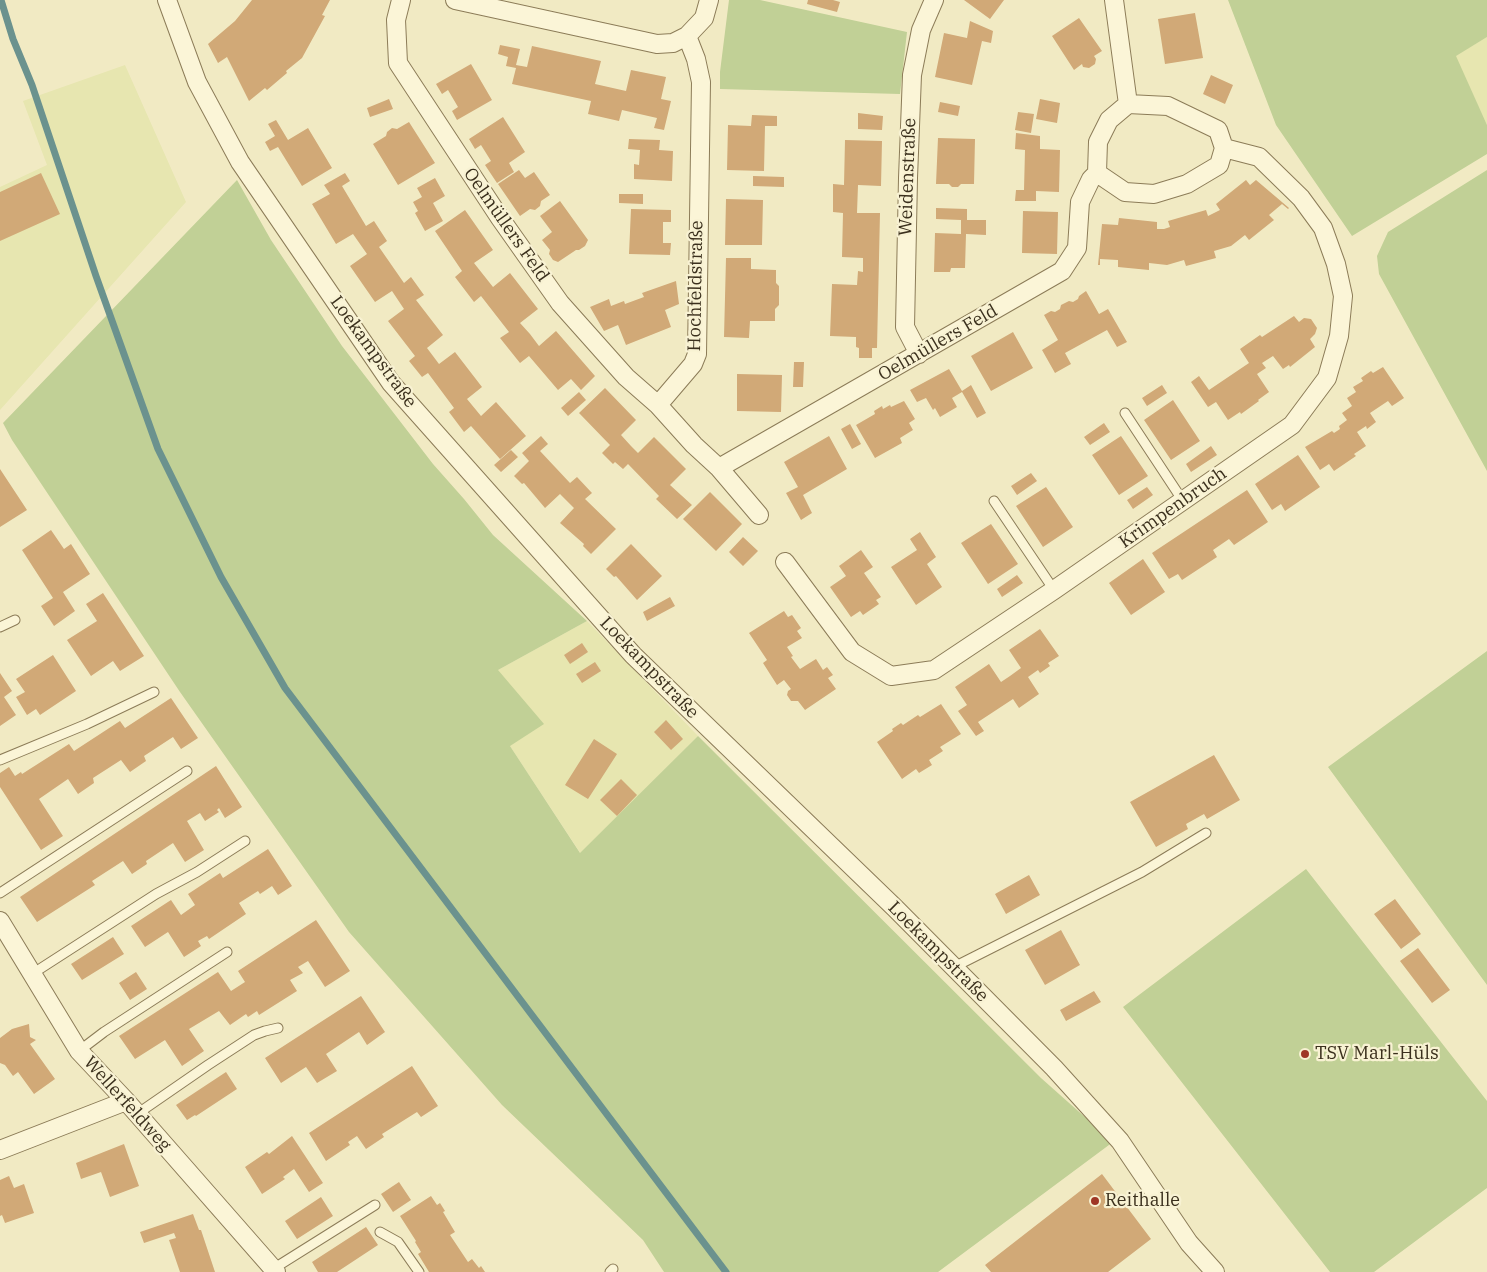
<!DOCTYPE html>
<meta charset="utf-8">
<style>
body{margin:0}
canvas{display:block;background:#f1eac3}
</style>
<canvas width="1487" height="1272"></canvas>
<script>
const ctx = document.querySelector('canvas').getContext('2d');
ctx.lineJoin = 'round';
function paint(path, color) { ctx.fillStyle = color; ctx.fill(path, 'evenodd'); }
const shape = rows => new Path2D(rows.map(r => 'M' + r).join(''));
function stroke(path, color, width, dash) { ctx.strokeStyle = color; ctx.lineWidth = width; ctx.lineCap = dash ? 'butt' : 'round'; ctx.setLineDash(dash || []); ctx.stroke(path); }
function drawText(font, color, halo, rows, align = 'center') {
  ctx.font = font + ' "IBM Plex Serif",serif'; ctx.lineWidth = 4.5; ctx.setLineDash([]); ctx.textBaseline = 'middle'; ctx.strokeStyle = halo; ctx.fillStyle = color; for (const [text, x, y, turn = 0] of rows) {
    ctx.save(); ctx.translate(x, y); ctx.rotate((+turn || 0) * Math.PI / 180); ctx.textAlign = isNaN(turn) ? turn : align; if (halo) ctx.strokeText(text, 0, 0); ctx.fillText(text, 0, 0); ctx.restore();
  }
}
paint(shape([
 [1487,37,1487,125,1455,56],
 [125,65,186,202,0,410,0,187,47,165,23,101],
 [587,621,698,736,581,854,510,746,498,670]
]), '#e7e6b0');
paint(shape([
 [729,0,760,0,907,32,900,94,720,89,720,72],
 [1228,0,1487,0,1487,37,1456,56,1487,125,1487,154,1352,236,1276,125],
 [1487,170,1487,471,1379,274,1377,256,1388,232],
 [237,180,271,240,342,346,433,464,464,499,493,535,587,621,498,670,544,724,510,746,580,853,698,736,1041,1078,1113,1142,938,1272,664,1272,643,1240,502,1105,349,932,180,692,12,440,3,423],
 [1487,651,1487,985,1328,767],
 [1306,869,1487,1101,1487,1188,1374,1272,1330,1272,1123,1007]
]), '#c1d096');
stroke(shape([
 [1,0,13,39,32,85,96,276,158,449,221,577,285,688,726,1272]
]), '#6b928e', 7);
paint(shape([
 [252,0,330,0,322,15,325,16,302,58,286,71,287,73,267,90,265,88,249,101,227,57,218,63,208,44,235,21],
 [808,0,833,0,840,2,837,12,807,4],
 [964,0,1004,0,990,19],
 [1195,13,1203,58,1165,64,1158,19],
 [1079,18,1102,51,1094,56,1096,59,1095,64,1089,68,1083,67,1082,64,1074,70,1052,36],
 [970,21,993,31,991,43,982,41,972,85,935,77,944,33,967,38],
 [500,45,520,49,516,65,527,67,532,46,601,61,595,84,626,91,631,70,666,77,661,99,671,101,664,130,654,128,657,118,622,110,619,121,588,114,591,101,512,84,516,68,506,66,508,57,498,54],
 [471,64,492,100,457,120,452,111,458,107,448,90,442,94,436,84],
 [1211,75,1233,85,1225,104,1203,94],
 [389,99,393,109,370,117,367,108],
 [1040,99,1060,103,1057,123,1036,119],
 [940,102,960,106,958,116,938,112],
 [1018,112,1034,114,1031,133,1015,130],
 [858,113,883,116,882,130,858,129],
 [752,115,777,116,777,126,765,126,764,171,727,170,728,125,751,126],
 [503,117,525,152,509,163,514,172,497,183,485,165,491,161,481,145,475,149,469,139],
 [276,120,288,140,308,128,332,168,302,186,278,147,270,151,265,142,275,136,268,124],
 [409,122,435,163,398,185,373,144,386,136,387,132,392,128,397,129],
 [1016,133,1040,136,1040,149,1060,150,1059,192,1036,191,1036,201,1015,201,1016,190,1024,190,1025,150,1015,149],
 [938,138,975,139,974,184,961,184,958,187,952,187,949,184,936,184],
 [629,139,660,140,659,150,673,151,672,181,634,179,634,164,639,165,640,150,628,149],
 [845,140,882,141,881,186,858,185,857,213,880,213,877,348,872,348,872,358,859,358,859,348,856,347,856,337,830,336,832,284,857,285,858,271,863,272,863,258,842,257,843,213,833,212,833,184,844,185],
 [519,170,525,178,534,172,550,195,541,201,540,206,535,210,530,209,520,216,498,184],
 [41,173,60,214,0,241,0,192],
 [345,173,350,181,342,186,366,226,374,221,387,241,379,247,404,283,411,277,424,295,416,300,443,335,427,348,439,364,455,352,482,387,467,399,481,416,496,402,526,436,500,459,471,426,464,432,449,412,454,408,428,373,422,377,409,361,415,356,388,321,404,309,392,291,375,302,350,266,367,254,353,234,336,244,312,204,330,194,324,185],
 [753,176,784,177,784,187,753,186],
 [435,178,445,196,433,203,443,221,425,231,415,213,418,211,413,202,422,197,417,188],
 [1246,180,1250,185,1256,180,1289,208,1288,209,1282,204,1269,215,1274,220,1249,240,1245,235,1231,246,1214,251,1216,258,1186,266,1184,260,1167,265,1149,263,1149,270,1118,267,1118,260,1100,259,1100,265,1098,265,1102,224,1118,225,1119,218,1157,222,1157,229,1164,229,1170,227,1168,221,1206,210,1208,216,1220,210,1216,204],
 [619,194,643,194,643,204,619,203],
 [726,199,763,200,762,245,725,245],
 [560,201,588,240,585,246,579,250,576,250,558,262,553,260,549,254,550,250,542,240,552,232,540,216],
 [936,208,967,209,967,220,986,220,986,235,966,234,965,268,951,268,950,272,934,272,935,233,961,234,961,220,936,219],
 [631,209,671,210,671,222,663,222,663,243,671,243,670,255,629,254],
 [465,210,493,250,474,263,493,287,510,273,538,309,520,323,530,334,539,346,556,331,595,376,581,390,571,379,558,390,529,356,520,363,500,338,509,332,481,296,474,302,455,277,462,271,435,231],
 [1023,211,1058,212,1057,254,1022,253],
 [726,258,751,258,751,269,776,270,776,283,779,286,779,305,775,309,775,321,750,321,749,338,724,337],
 [676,281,679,304,665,310,671,327,626,345,618,325,604,331,590,307,609,299,611,306,624,301,625,304,644,297,642,293],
 [1086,291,1099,314,1108,309,1127,342,1117,347,1107,330,1065,353,1071,364,1055,373,1042,350,1058,340,1044,315,1051,311,1055,312,1060,309,1061,305,1069,301,1073,302,1078,299,1079,296],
 [1294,316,1299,322,1304,318,1311,319,1317,328,1315,334,1310,339,1315,347,1290,367,1289,365,1283,369,1273,356,1262,363,1266,368,1257,374,1269,392,1258,400,1259,401,1241,414,1240,412,1228,420,1216,402,1208,407,1191,382,1199,376,1209,390,1249,363,1240,349,1260,335,1262,337],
 [1013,332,1033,368,991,391,971,356],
 [794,362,804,362,803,387,793,387],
 [1383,367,1404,398,1392,406,1388,401,1370,413,1376,422,1367,429,1366,426,1357,432,1366,446,1354,454,1356,456,1334,471,1329,464,1320,470,1305,447,1332,431,1334,433,1340,429,1339,426,1347,420,1342,413,1352,406,1347,398,1356,392,1353,387,1363,381,1361,378,1371,371,1373,373],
 [949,369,962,391,971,385,986,413,977,418,962,392,952,398,957,407,940,417,935,408,933,410,926,398,917,402,910,390],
 [737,374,782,375,781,412,737,411],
 [1162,385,1167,393,1147,406,1142,398],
 [605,388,636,420,621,435,631,446,638,453,654,437,686,469,670,485,692,505,677,519,656,499,659,496,628,464,623,469,615,462,613,464,602,453,610,445,579,413],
 [579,392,586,400,568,416,561,408],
 [1173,400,1200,441,1171,460,1144,420],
 [904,401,915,419,909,423,913,430,900,438,902,443,875,458,856,425,875,414,874,411,882,406,883,409,890,405,891,407],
 [1104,423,1110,432,1090,445,1084,437],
 [850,424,861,444,852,449,841,429],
 [541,436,548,444,540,451,570,483,577,477,592,493,585,499,616,529,591,554,583,546,584,544,560,523,574,508,560,494,545,508,524,483,522,484,514,476,529,461,522,453],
 [829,436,847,469,803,495,812,513,801,520,786,493,798,487,784,462],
 [1121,436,1148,476,1119,495,1092,455],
 [1211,446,1217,455,1191,472,1186,464],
 [511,450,518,457,501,472,494,465],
 [1298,455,1320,487,1285,511,1281,504,1272,510,1255,484],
 [0,469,27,510,0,527],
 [1031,473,1037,481,1017,495,1011,486],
 [1046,487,1073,527,1043,547,1016,506],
 [1147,487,1153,495,1133,509,1127,500],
 [1247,490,1268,522,1234,545,1229,539,1213,550,1217,557,1182,580,1178,574,1169,579,1152,553],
 [710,492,742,524,716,551,683,519],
 [991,524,1018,564,988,584,961,543],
 [51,530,64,549,71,544,90,574,63,592,75,611,54,626,41,606,53,598,22,550],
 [920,532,936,557,927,564,942,587,916,605,891,567,917,550,910,539],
 [743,537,758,551,743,566,729,552],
 [631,544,662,576,637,600,616,576,614,577,606,569],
 [861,550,873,567,864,573,881,597,876,600,879,604,863,615,860,611,851,617,830,587,846,576,839,566],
 [1143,559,1165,592,1131,615,1109,583],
 [1017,575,1023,583,1002,597,997,589],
 [103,593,144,656,120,671,113,661,91,676,67,640,97,621,86,604],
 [670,597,675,606,647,621,643,612],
 [784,611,788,617,792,615,801,628,797,631,802,638,787,647,793,656,791,657,800,669,816,659,823,670,827,667,833,675,828,678,836,689,805,710,798,701,791,701,787,695,788,691,791,689,784,680,777,685,763,663,767,660,749,633],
 [1040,629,1059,656,1048,663,1050,666,1040,673,1038,670,1028,677,1039,694,1019,708,1013,699,978,722,984,731,976,736,958,711,967,705,955,687,989,664,1001,682,1010,676,1021,668,1009,650],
 [582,643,588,652,570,664,564,655],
 [53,655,76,691,40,715,36,709,27,715,16,697,25,692,16,679],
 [595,662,601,671,582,683,576,674],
 [0,673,12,691,4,697,16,715,0,726],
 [171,698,198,738,181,749,173,737,144,756,146,761,130,772,121,760,93,778,94,783,78,794,68,779,39,799,63,836,41,850,0,787,0,773,9,767,15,776,21,772,22,774,69,744,74,751,120,721,125,728],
 [941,704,961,734,940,747,943,751,929,760,932,765,919,773,916,769,902,779,877,742,893,731,892,729,901,723,903,725,918,715,920,717],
 [666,720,683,739,671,750,654,732],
 [594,739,617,754,588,799,565,785],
 [1214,755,1240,800,1207,819,1204,814,1186,824,1188,829,1156,847,1130,802],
 [216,766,242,807,225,818,219,808,217,810,219,812,205,821,200,813,187,821,204,850,185,862,173,843,146,861,147,864,132,874,123,861,92,881,95,885,37,922,20,897],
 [621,779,637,795,617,816,600,800],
 [268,849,292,886,278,895,272,886,260,894,258,891,239,903,246,914,209,939,207,936,198,941,201,946,184,957,168,932,145,947,131,926,171,900,181,915,195,905,188,894,220,873,223,878],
 [1029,875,1040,895,1006,914,995,894],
 [1395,899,1421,934,1401,949,1374,914],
 [316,920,350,971,325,987,308,961,298,967,303,973,290,980,297,991,259,1015,257,1011,248,1017,246,1014,230,1025,219,1011,189,1029,204,1051,182,1066,165,1040,135,1059,119,1036,218,972,231,991,245,982,238,971],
 [1061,930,1080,965,1045,985,1025,950],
 [113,937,124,954,82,980,71,964],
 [1418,948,1450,990,1432,1003,1400,961],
 [136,972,147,989,130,1000,119,983],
 [1094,991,1101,1002,1066,1021,1060,1010],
 [361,996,385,1032,367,1045,359,1032,326,1054,337,1071,317,1083,306,1067,281,1083,265,1058],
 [29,1024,30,1037,36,1040,30,1044,55,1079,34,1094,18,1072,13,1076,5,1065,0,1063,0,1038,12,1029],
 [412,1066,438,1106,421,1117,417,1112,382,1134,384,1137,366,1149,357,1136,348,1142,350,1145,326,1161,309,1133],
 [226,1072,237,1089,196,1116,195,1115,187,1120,176,1105],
 [292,1136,323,1183,309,1192,294,1169,283,1177,285,1179,262,1194,245,1167,267,1152,269,1154],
 [124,1144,139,1186,110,1197,101,1172,81,1179,76,1163],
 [1102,1174,1151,1239,1108,1272,991,1272,985,1265],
 [9,1176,14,1188,24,1184,34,1213,5,1223,2,1215,0,1216,0,1180],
 [399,1182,411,1200,393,1212,381,1194],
 [431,1196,437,1205,440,1203,445,1211,443,1212,455,1232,450,1235,468,1262,472,1259,479,1268,481,1266,485,1272,429,1272,418,1254,421,1252,415,1242,416,1241,400,1216],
 [321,1197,333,1216,297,1239,285,1221],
 [193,1214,199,1230,201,1230,215,1272,180,1272,169,1240,176,1238,174,1233,144,1243,140,1232],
 [366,1227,378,1245,337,1272,318,1272,312,1262]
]), '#d1a977');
const lane = shape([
 [1125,413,1183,501],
 [994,501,1054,590],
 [0,627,15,620],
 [0,760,87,724,154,692],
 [0,893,187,771],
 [954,967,1142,872,1206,833],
 [32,974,156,894,197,872,245,841],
 [79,1051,104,1032,227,952],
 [137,1114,208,1065,254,1035,265,1031,278,1028],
 [380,1232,398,1242,419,1272],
 [273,1269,375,1205],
 [610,1272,613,1269]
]);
const street = shape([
 [167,0,197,82,240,162,391,383,633,655,895,908,1054,1068,1120,1141,1189,1243,1215,1272],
 [401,0,396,20,398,63,500,218,560,303,626,377,658,405],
 [455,0,657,44,673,43,687,36,704,18,709,0],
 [1114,0,1128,104],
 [687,36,696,59,701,82,697,354,693,364,658,405,694,445,719,468,759,515],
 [1128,104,1168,106,1218,130,1224,148,1219,165,1187,184,1154,194,1125,192,1097,173,1098,142,1109,120,1128,104],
 [919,354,905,327,908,178,912,75,921,30,934,0],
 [719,468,1062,271,1077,248,1080,202,1091,179,1097,173],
 [785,562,852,652,891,676,934,670,1054,590,1292,425,1327,378,1339,336,1343,296,1336,264,1323,228,1301,198,1259,157,1224,148],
 [0,921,79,1051,126,1101,276,1272],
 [0,1150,126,1101]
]);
stroke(lane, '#8c7c58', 11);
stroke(street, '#8c7c58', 20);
stroke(lane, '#fbf5d7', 9);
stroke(street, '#fbf5d7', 18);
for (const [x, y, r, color] of [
 [1305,1054,5,"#9f3625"],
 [1095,1201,5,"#9f3625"]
]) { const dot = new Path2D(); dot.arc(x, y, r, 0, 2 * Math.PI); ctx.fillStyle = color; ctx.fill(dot); stroke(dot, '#f8f2d3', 2); }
drawText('18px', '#3b301d', '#f8f2d3', [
 ["Weidenstraße",908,177,-88],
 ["Oelmüllers Feld",506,225,55],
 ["Hochfeldstraße",696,286,-89],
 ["Oelmüllers Feld",938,343,-30],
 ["Loekampstraße",373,352,54],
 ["Krimpenbruch",1173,508,-35],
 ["Loekampstraße",649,668,46],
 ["Loekampstraße",938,952,45],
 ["Wellerfeldweg",127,1104,48]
]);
drawText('18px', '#3b301d', '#f8f2d3', [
 ["TSV Marl-Hüls",1315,1054],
 ["Reithalle",1105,1201]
], 'left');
</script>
